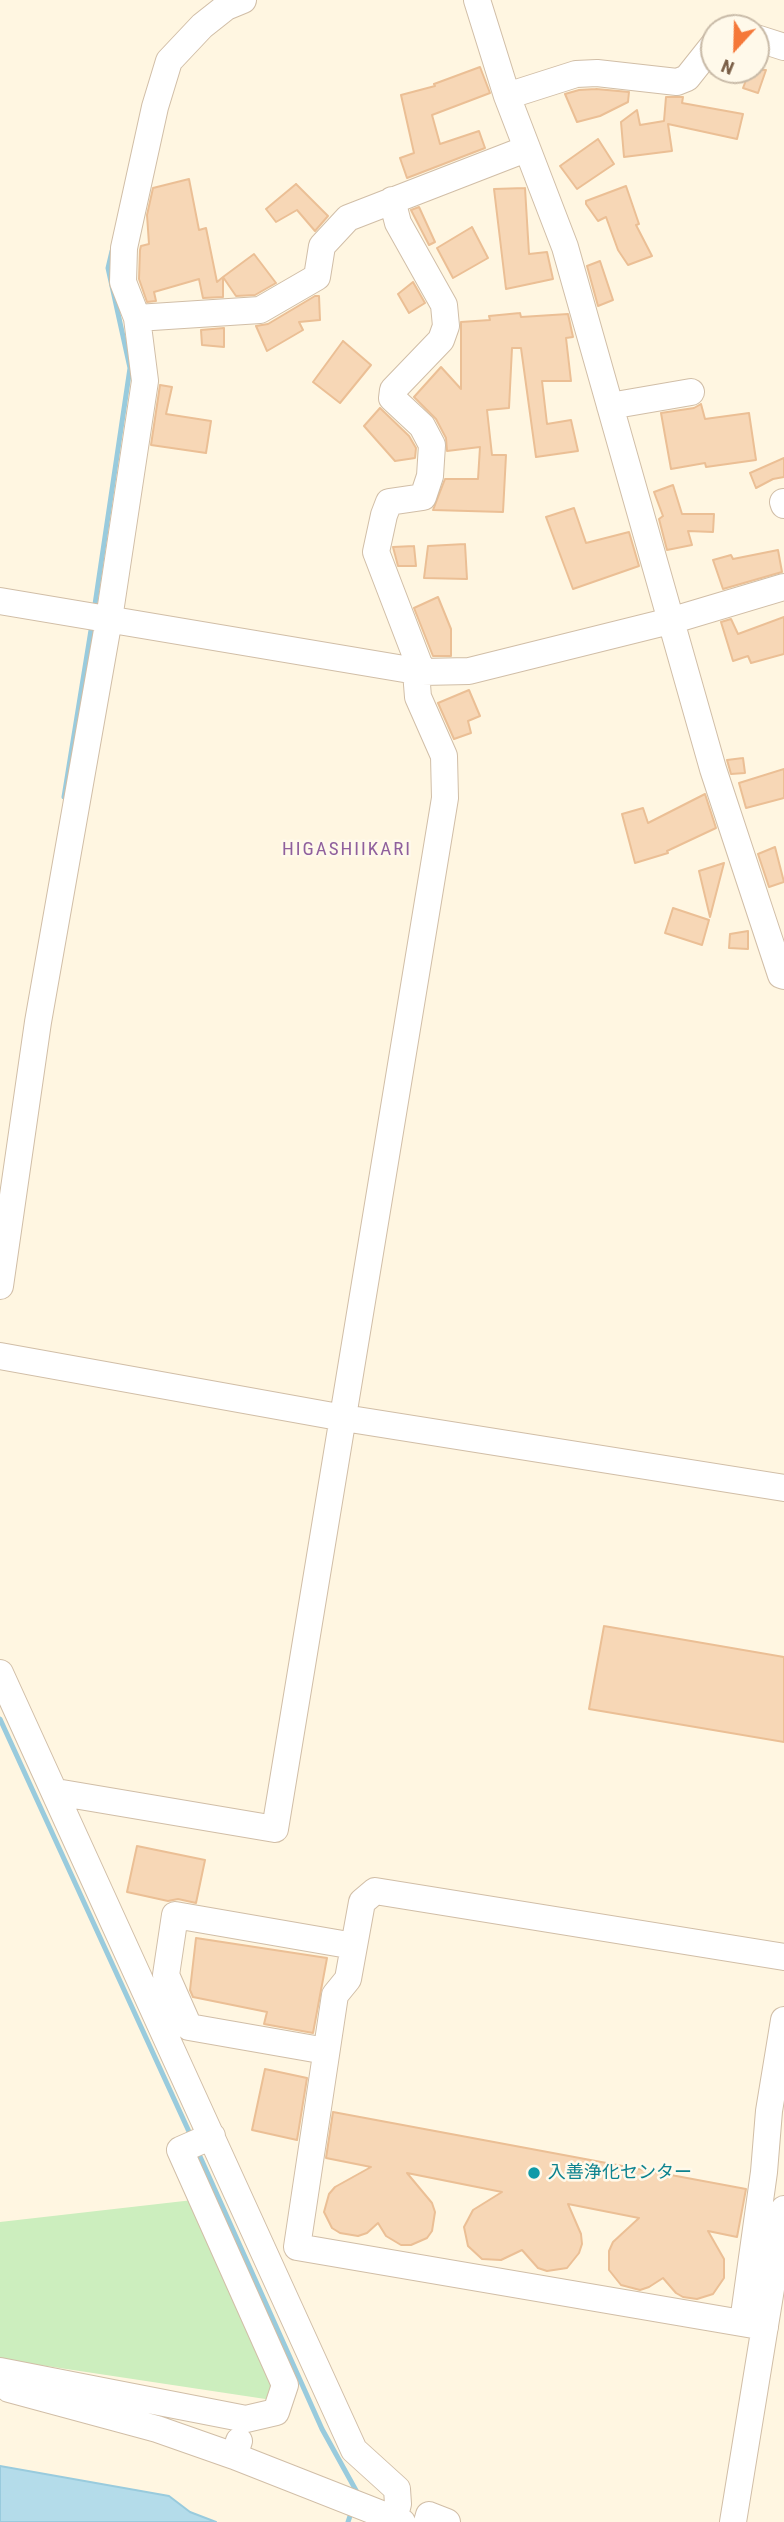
<!DOCTYPE html>
<meta charset="utf-8">
<style>
body{margin:0}
#map{position:relative;width:784px;height:2522px;overflow:hidden;background:#fff6e1;font-family:"Roboto Condensed",sans-serif}
canvas{display:block}
.north{position:absolute;left:700px;top:14px;width:70px;height:70px;box-sizing:border-box;background:#fff9ea;border:2px solid #c9bba8;border-radius:50%;rotate:202deg;font-size:19px;font-weight:700;line-height:28px;text-align:center;color:#795d45}
.north::after{content:'';display:block;margin:auto;width:24px;height:32px;background:#f57839;clip-path:polygon(50% 0,100% 100%,50% 72%,0 100%)}
</style>
<div id="map">
<canvas width="784" height="2522"></canvas>
<div class="north">N</div>
</div>
<script>
const ctx = document.querySelector('canvas').getContext('2d');
ctx.lineJoin = 'round';
function paint(path, color) { ctx.fillStyle = color; ctx.fill(path, 'evenodd'); }
const shape = rows => new Path2D(rows.map(r => 'M' + r).join(''));
function stroke(path, color, width, dash) { ctx.strokeStyle = color; ctx.lineWidth = width; ctx.lineCap = dash ? 'butt' : 'round'; ctx.setLineDash(dash || []); ctx.stroke(path); }
function drawText(font, color, halo, rows, align = 'center') {
  ctx.font = font + ' "Roboto Condensed","Noto Sans JP",sans-serif'; ctx.lineWidth = 5; ctx.setLineDash([]); ctx.textBaseline = 'middle'; ctx.strokeStyle = halo; ctx.fillStyle = color; for (const [text, x, y, turn = 0] of rows) {
    ctx.save(); ctx.translate(x, y); ctx.rotate((+turn || 0) * Math.PI / 180); ctx.textAlign = isNaN(turn) ? turn : align; if (halo) ctx.strokeText(text, 0, 0); ctx.fillText(text, 0, 0); ctx.restore();
  }
}
paint(shape([
 [193,2200,277,2384,272,2400,0,2359,0,2222]
]), '#cceebe');
const water = shape([
 [0,2466,169,2496,190,2512,216,2522,0,2522,0,2466]
]);
paint(water, '#b4dcea');
stroke(water, '#99cbdd', 2);
stroke(shape([
 [94,611,130,368,108,268,112,251],
 [64,797,92,624],
 [0,1719,191,2136],
 [198,2152,322,2429,358,2494],
 [348,2522,352,2510]
]), '#99cbdd', 5);
const building = shape([
 [480,67,490,93,432,115,440,144,479,131,485,148,407,178,400,158,414,153,401,95,435,86,434,84,480,67],
 [750,70,766,70,758,93,743,88,750,70],
 [596,89,629,92,628,102,600,116,577,122,565,94,579,90,596,89],
 [666,97,683,97,682,103,743,114,737,139,668,124,672,151,624,157,621,122,637,110,640,125,664,121,666,97],
 [598,139,614,164,577,189,560,166,598,139],
 [189,179,199,230,206,228,217,282,223,277,223,297,203,298,199,279,154,292,156,301,147,302,139,279,140,250,141,246,149,244,147,215,153,188,189,179],
 [296,184,328,216,315,231,297,210,276,222,266,209,296,184],
 [626,186,639,224,636,225,652,256,628,265,618,250,606,217,598,221,586,204,586,201,626,186],
 [525,188,529,254,547,252,553,279,506,289,494,189,525,188],
 [419,207,435,242,429,245,411,210,419,207],
 [472,227,488,258,453,278,437,248,472,227],
 [254,254,276,283,255,295,236,296,223,277,254,254],
 [600,261,613,300,598,306,587,266,600,261],
 [413,282,425,303,409,313,398,294,413,282],
 [315,296,319,296,320,320,299,322,303,330,267,351,256,326,268,324,315,296],
 [520,313,521,317,568,314,573,337,566,338,571,381,542,381,547,424,571,420,578,451,536,457,521,348,512,348,509,408,487,410,492,455,506,455,503,512,433,510,445,479,478,479,480,447,447,451,446,438,436,419,414,397,441,367,461,389,461,322,490,320,489,316,520,313],
 [224,328,224,347,202,345,201,330,224,328],
 [343,341,371,365,340,403,313,382,343,341],
 [160,385,172,387,166,414,211,421,206,453,151,445,160,385],
 [701,404,705,419,749,413,756,460,706,467,705,463,671,469,661,413,694,408,701,404],
 [380,408,409,436,416,448,415,458,395,461,364,426,380,408],
 [784,458,784,477,773,479,756,488,750,473,784,458],
 [673,485,682,514,714,514,713,532,688,531,692,545,667,550,659,519,663,516,654,492,673,485],
 [574,508,586,543,629,532,639,566,573,589,546,517,574,508],
 [465,544,467,579,424,578,428,546,465,544],
 [414,546,416,566,398,566,393,547,414,546],
 [778,550,782,572,723,589,713,560,731,555,733,559,778,550],
 [438,597,451,629,451,656,433,656,414,608,438,597],
 [784,617,784,654,751,663,748,656,733,661,721,622,731,619,738,634,784,617],
 [469,690,480,716,468,721,471,733,454,739,438,703,469,690],
 [743,758,745,773,731,774,727,760,743,758],
 [784,769,784,798,746,808,739,783,784,769],
 [705,794,716,828,667,851,668,853,635,863,622,814,643,808,648,823,705,794],
 [775,847,784,882,769,887,758,854,775,847],
 [724,863,710,917,699,871,724,863],
 [673,908,709,920,702,945,665,933,673,908],
 [748,931,748,949,729,948,730,934,748,931],
 [604,1626,784,1657,784,1742,589,1709,604,1626],
 [137,1846,205,1860,196,1903,178,1899,168,1901,127,1892,137,1846],
 [196,1938,327,1958,313,2033,264,2024,267,2012,193,1997,190,1990,196,1938],
 [265,2069,307,2078,297,2140,252,2130,265,2069],
 [333,2112,746,2189,737,2237,708,2231,724,2259,724,2278,713,2294,697,2299,683,2297,676,2293,663,2278,649,2287,640,2290,621,2285,609,2270,609,2251,613,2242,639,2218,568,2204,581,2234,582,2244,579,2253,567,2268,547,2271,538,2268,522,2250,501,2260,482,2259,468,2246,464,2227,473,2210,502,2192,407,2173,432,2203,435,2212,432,2231,427,2238,411,2245,401,2245,386,2236,378,2223,367,2233,358,2236,340,2233,332,2228,324,2212,329,2194,335,2187,371,2167,326,2158,333,2112]
]);
paint(building, '#f7d7b6');
stroke(building, '#ebbf95', 2);
const minor = shape([
 [477,0,507,96,565,247,713,769,781,975,784,976],
 [756,38,784,47],
 [507,96,576,74,597,73,677,82,687,78,714,44],
 [392,200,398,223,444,305,446,326,441,340,393,390,392,398,422,426,432,445,430,476,423,497,389,502,384,515,376,552,422,672],
 [137,318,260,310,317,277,322,246,348,218,526,149],
 [610,406,691,392],
 [783,502,784,505],
 [0,601,422,672,469,671,670,621,784,587],
 [0,1286,38,1022,109,619,145,381,137,318,123,282,124,248,155,107,169,61,202,26,226,7,243,0],
 [0,1356,344,1418,784,1488],
 [0,1673,354,2450,397,2489,398,2504,394,2519],
 [56,1792,275,1829,445,798,444,756,418,697,416,672],
 [326,2051,189,2027,166,1975,175,1915,354,1946],
 [743,2322,764,2172,769,2111,784,2020],
 [765,2327,297,2247,335,1995,348,1979,362,1902,375,1891,784,1957],
 [0,2371,246,2419,276,2412,285,2385,180,2150,212,2136],
 [9,2389,157,2429,234,2456],
 [239,2441,234,2456,402,2522],
 [427,2522,429,2515,447,2522],
 [733,2522,784,2209]
]);
stroke(minor, '#d1bea7', 28);
stroke(minor, '#fff', 26);
for (const [x, y, r, color] of [
 [534,2173,7,"#0f9aa8"]
]) { const dot = new Path2D(); dot.arc(x, y, r, 0, 2 * Math.PI); ctx.fillStyle = color; ctx.fill(dot); stroke(dot, '#fff9ea', 2.5); }
drawText('18px', '#0d838f', '#fff9ea', [
 ["入善浄化センター",548,2173]
], 'left');
ctx.letterSpacing = '2px';
drawText('19px', '#8f609d', '#fff9ea', [
 ["HIGASHIIKARI",347,850]
]);
ctx.letterSpacing = '0px';
</script>
